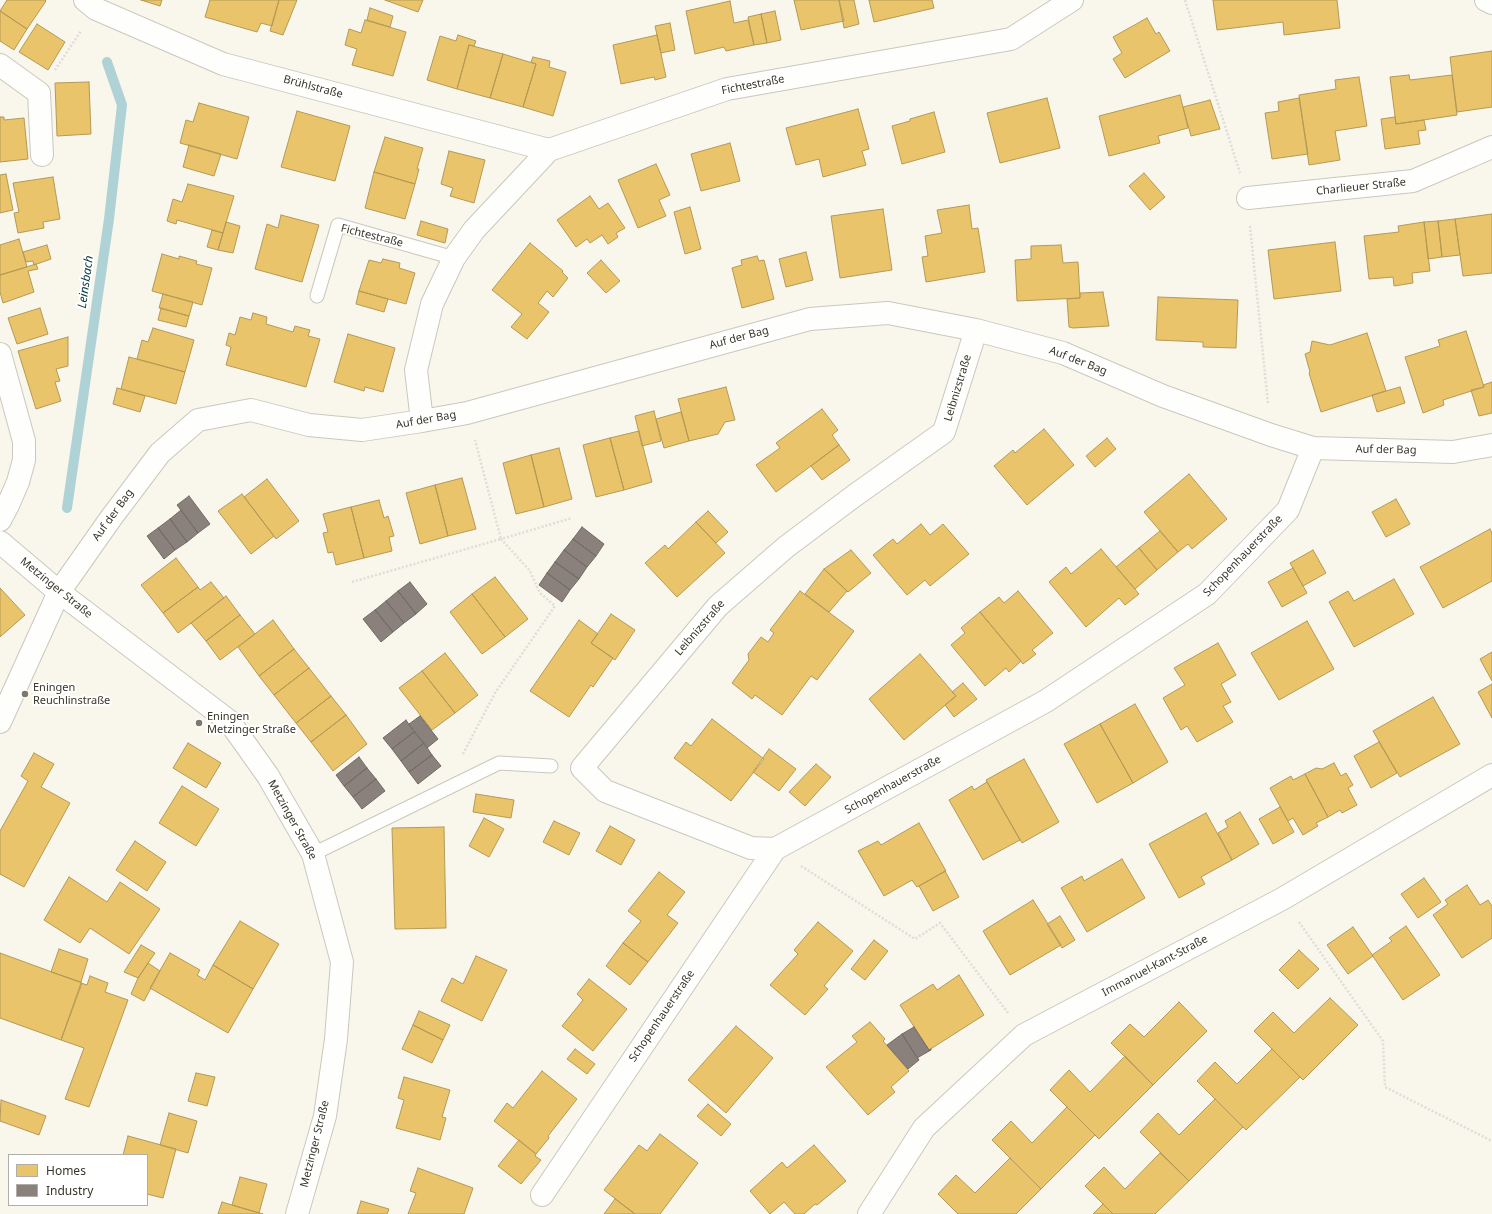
<!DOCTYPE html>
<meta charset="utf-8">
<style>
body{margin:0}
#map{position:relative;width:1492px;height:1214px;overflow:hidden;background:#f9f6ec;font-family:"Noto Sans",sans-serif}
canvas{display:block}
.legend{position:absolute;left:8px;top:1154px;width:140px;height:52px;box-sizing:border-box;background:#fff;border:1px solid #afaea9;margin:0;padding:5px 7px;list-style:none;font-size:12px;color:#373428}
.legend li{display:flex;align-items:center;gap:8px;height:20px}
.legend b{width:20px;border:1px solid #afaea9}
</style>
<div id="map">
<canvas width="1492" height="1214"></canvas>
<ul class="legend">
<li><b style="height:11px;background:#e9c46a"></b>Homes</li>
<li><b style="height:11px;background:#8a817c"></b>Industry</li>
</ul>
</div>
<script>
const ctx = document.querySelector('canvas').getContext('2d');
ctx.lineJoin = 'round';
function paint(path, color) { ctx.fillStyle = color; ctx.fill(path, 'evenodd'); }
const shape = rows => new Path2D(rows.map(r => 'M' + r).join(''));
function stroke(path, color, width, dash) { ctx.strokeStyle = color; ctx.lineWidth = width; ctx.lineCap = dash ? 'butt' : 'round'; ctx.setLineDash(dash || []); ctx.stroke(path); }
function drawText(font, color, halo, rows, align = 'center') {
  ctx.font = font + ' "Noto Sans",sans-serif'; ctx.lineWidth = 4; ctx.setLineDash([]); ctx.textBaseline = 'middle'; ctx.strokeStyle = halo; ctx.fillStyle = color; for (const [text, x, y, turn = 0] of rows) {
    ctx.save(); ctx.translate(x, y); ctx.rotate((+turn || 0) * Math.PI / 180); ctx.textAlign = isNaN(turn) ? turn : align; if (halo) ctx.strokeText(text, 0, 0); ctx.fillText(text, 0, 0); ctx.restore();
  }
}
const homes = shape([
 [7,0,45,0,46,1,27,29,0,11,7,0],
 [141,0,162,0,160,6,141,0],
 [210,0,279,0,272,26,261,23,257,32,205,17,210,0],
 [279,0,297,0,283,35,270,31,279,0],
 [385,0,423,0,418,12,385,0],
 [794,0,839,0,844,21,801,30,794,0],
 [839,0,854,0,859,24,844,28,839,0],
 [869,0,932,0,934,8,874,22,869,0],
 [1213,0,1337,0,1340,28,1284,35,1283,22,1217,30,1213,0],
 [730,1,734,23,748,20,754,45,726,51,724,47,695,54,686,11,730,1],
 [370,8,393,16,390,27,367,20,370,8],
 [0,11,27,29,14,50,0,41,0,11],
 [775,11,781,40,767,43,761,14,775,11],
 [761,14,767,43,754,45,748,17,761,14],
 [1147,18,1156,34,1159,32,1170,51,1125,78,1113,59,1122,53,1113,37,1147,18],
 [365,20,406,32,393,76,352,65,357,49,345,45,349,29,361,33,365,20],
 [670,23,675,50,661,53,655,26,670,23],
 [37,24,65,42,48,70,19,52,37,24],
 [458,35,476,41,474,46,469,45,457,89,427,80,440,36,456,41,458,35],
 [657,35,666,77,655,80,654,77,621,84,613,45,657,35],
 [469,45,503,54,490,98,457,89,469,45],
 [1492,51,1492,107,1457,112,1450,57,1492,51],
 [503,54,536,64,523,107,490,98,503,54],
 [533,57,550,61,549,67,566,72,553,116,523,107,536,64,531,62,533,57],
 [1409,75,1410,80,1452,75,1457,115,1396,124,1390,77,1409,75],
 [1359,77,1367,126,1335,131,1340,160,1309,165,1299,95,1336,89,1335,80,1359,77],
 [89,82,91,134,57,136,55,83,89,82],
 [1180,95,1188,128,1158,136,1160,143,1109,156,1099,116,1180,95],
 [1047,98,1060,148,1000,163,987,113,1047,98],
 [1299,98,1308,154,1272,159,1265,113,1279,111,1278,102,1299,98],
 [1210,100,1220,129,1191,136,1183,107,1210,100],
 [199,103,249,117,237,159,180,143,186,120,193,122,199,103],
 [858,109,869,149,862,151,866,165,823,177,819,159,796,165,786,128,858,109],
 [297,111,350,126,335,181,281,167,297,111],
 [934,112,945,152,902,164,892,126,910,121,910,119,934,112],
 [0,117,4,117,4,120,24,118,28,159,0,162,0,117],
 [1395,117,1396,124,1424,120,1426,130,1418,131,1420,144,1385,149,1381,119,1395,117],
 [385,137,423,148,417,169,419,169,415,184,374,172,385,137],
 [730,143,740,181,701,191,691,154,730,143],
 [189,145,221,154,214,176,183,167,189,145],
 [449,151,485,160,474,203,450,196,453,188,441,184,449,151],
 [656,164,670,195,659,200,666,216,638,228,618,180,656,164],
 [374,172,415,184,405,219,365,208,374,172],
 [1144,173,1165,197,1150,210,1129,186,1144,173],
 [6,174,13,210,0,213,0,175,6,174],
 [53,177,60,219,43,222,44,228,18,233,14,213,19,212,13,183,53,177],
 [188,184,234,196,223,233,177,220,176,224,167,221,173,199,182,202,188,184],
 [590,196,599,209,608,203,625,228,616,233,618,237,608,244,602,235,590,243,587,239,576,247,557,220,590,196],
 [969,205,972,229,978,228,985,272,926,282,922,257,928,256,925,236,942,233,937,210,969,205],
 [690,207,701,249,685,254,674,212,690,207],
 [883,209,892,270,840,278,831,216,883,209],
 [1492,214,1492,273,1463,276,1455,219,1492,214],
 [281,215,319,225,302,282,255,269,267,224,278,228,281,215],
 [1455,219,1460,255,1442,257,1438,221,1455,219],
 [421,221,448,229,445,243,417,235,421,221],
 [1438,221,1442,257,1428,259,1424,222,1438,221],
 [226,222,240,226,233,253,218,250,226,222],
 [1424,222,1430,271,1412,273,1413,283,1394,286,1393,277,1369,279,1364,236,1399,232,1398,226,1424,222],
 [212,230,223,233,218,250,207,247,212,230],
 [19,239,27,267,0,275,0,245,19,239],
 [1335,242,1341,291,1274,299,1268,250,1335,242],
 [530,243,563,271,562,272,568,278,553,297,547,291,538,303,549,312,527,339,511,327,522,314,492,290,530,243],
 [47,245,51,259,34,265,33,261,26,262,23,252,47,245],
 [1061,245,1063,263,1078,262,1080,298,1017,301,1015,260,1031,259,1031,246,1061,245],
 [806,252,813,280,786,287,779,259,806,252],
 [162,254,179,259,179,256,197,261,196,264,212,268,202,305,152,291,162,254],
 [757,256,759,261,764,260,774,299,742,308,732,268,742,265,741,260,757,256],
 [383,259,400,263,399,268,415,273,406,304,359,291,369,260,381,263,383,259],
 [601,260,620,281,606,293,587,273,601,260],
 [36,264,38,269,28,271,34,292,3,303,0,292,0,275,36,264],
 [359,291,388,299,384,312,356,304,359,291],
 [1103,292,1109,326,1073,328,1069,327,1067,299,1080,298,1080,293,1103,292],
 [163,294,193,302,189,316,159,308,163,294],
 [1158,297,1238,300,1236,348,1203,347,1203,342,1156,340,1158,297],
 [40,308,48,334,17,344,8,318,40,308],
 [161,308,189,316,186,327,158,320,161,308],
 [253,313,267,317,266,324,293,332,295,326,310,330,308,336,320,339,306,387,226,365,231,347,226,345,229,333,235,335,240,317,251,320,253,313],
 [153,328,194,340,185,372,137,359,142,340,148,342,153,328],
 [1466,331,1484,387,1443,400,1444,405,1423,413,1405,357,1440,346,1438,340,1466,331],
 [1367,333,1386,391,1321,412,1309,373,1310,372,1305,354,1310,352,1312,341,1330,345,1367,333],
 [348,334,395,348,383,392,365,387,364,391,334,382,348,334],
 [68,337,68,366,56,369,60,381,55,382,61,401,36,409,18,351,68,337],
 [129,357,185,372,176,404,121,389,129,357],
 [1492,382,1492,413,1479,416,1471,390,1484,387,1483,385,1492,382],
 [726,387,735,420,725,422,718,434,689,441,678,399,726,387],
 [1400,387,1405,403,1377,412,1372,395,1400,387],
 [117,388,145,396,140,412,113,404,117,388],
 [822,409,838,430,832,435,839,445,776,492,756,465,780,448,776,443,822,409],
 [654,411,661,441,642,446,635,416,654,411],
 [681,412,689,441,664,448,656,419,681,412],
 [1044,429,1074,465,1027,505,994,466,1013,450,1015,453,1044,429],
 [639,431,652,482,624,490,610,438,639,431],
 [610,438,624,490,596,497,583,445,610,438],
 [1107,438,1116,449,1095,467,1086,456,1107,438],
 [839,445,850,460,822,480,811,466,839,445],
 [559,448,572,499,544,507,531,455,559,448],
 [531,455,544,507,516,514,503,463,531,455],
 [1189,474,1227,519,1192,549,1188,544,1178,552,1144,512,1189,474],
 [462,478,476,529,448,536,435,485,462,478],
 [267,479,299,521,276,539,244,497,267,479],
 [435,485,448,536,420,544,406,493,435,485],
 [242,494,274,536,251,554,218,511,242,494],
 [1396,499,1410,524,1386,537,1372,512,1396,499],
 [379,500,384,518,388,516,394,536,389,537,392,551,364,558,351,507,379,500],
 [351,507,364,558,336,565,333,552,328,553,323,533,328,532,323,514,351,507],
 [708,511,728,532,716,543,696,522,708,511],
 [696,522,725,553,677,597,645,563,665,545,668,549,696,522],
 [921,524,930,535,943,524,969,554,930,586,925,580,907,595,873,555,893,539,897,544,921,524],
 [1490,529,1492,533,1492,581,1443,608,1420,567,1490,529],
 [1160,531,1178,552,1157,570,1139,548,1160,531],
 [1139,548,1157,570,1135,589,1116,567,1139,548],
 [1101,549,1139,594,1125,605,1119,598,1086,627,1049,582,1066,567,1071,574,1101,549],
 [851,550,871,573,848,592,824,569,851,550],
 [1313,550,1326,573,1303,586,1290,563,1313,550],
 [176,558,198,587,163,613,141,585,176,558],
 [1293,568,1307,593,1282,607,1268,582,1293,568],
 [824,569,847,591,829,612,805,594,824,569],
 [495,577,528,619,505,637,472,594,495,577],
 [1394,579,1414,614,1354,647,1329,602,1348,591,1354,601,1394,579],
 [211,582,224,598,178,633,163,613,198,587,200,590,211,582],
 [0,588,25,615,0,637,0,588],
 [800,591,854,631,817,680,811,676,782,715,755,695,752,699,732,683,749,660,748,654,761,637,768,642,774,633,770,630,800,591],
 [1018,591,1053,633,1032,650,1036,654,1023,664,980,612,999,597,1004,603,1018,591],
 [472,594,505,637,482,654,450,612,472,594],
 [226,596,240,615,206,641,191,623,226,596],
 [980,612,1021,661,1009,672,1006,668,985,686,951,645,965,633,961,628,980,612],
 [611,614,635,630,615,660,591,643,611,614],
 [240,615,255,634,220,660,206,641,240,615],
 [273,620,294,649,259,676,238,647,273,620],
 [579,620,598,634,591,643,613,658,593,687,591,685,569,717,530,691,579,620],
 [1307,621,1334,669,1279,700,1251,653,1307,621],
 [1218,643,1236,675,1221,684,1231,702,1223,706,1233,722,1197,742,1187,726,1181,730,1163,698,1185,685,1174,668,1218,643],
 [294,649,309,668,274,695,259,676,294,649],
 [1492,652,1492,681,1480,659,1492,652],
 [445,653,478,695,455,713,422,671,445,653],
 [920,654,956,696,904,740,869,699,920,654],
 [309,668,331,696,296,723,274,695,309,668],
 [422,671,455,713,432,730,399,688,422,671],
 [963,683,977,699,954,717,945,705,956,696,952,692,963,683],
 [1492,684,1492,718,1478,692,1492,684],
 [331,696,346,715,311,742,296,723,331,696],
 [1433,697,1460,744,1400,777,1373,731,1433,697],
 [1135,704,1168,762,1133,783,1100,724,1135,704],
 [346,715,367,744,333,771,311,742,346,715],
 [712,719,764,759,731,801,674,758,686,742,691,746,712,719],
 [1100,724,1133,783,1097,803,1064,744,1100,724],
 [1379,742,1397,773,1371,788,1354,756,1379,742],
 [188,743,221,763,206,788,173,768,188,743],
 [769,749,796,769,779,791,753,772,769,749],
 [34,753,54,764,41,787,70,803,24,887,0,874,0,831,28,781,21,776,34,753],
 [1024,759,1059,822,1022,843,986,780,1024,759],
 [1334,763,1341,776,1346,773,1353,785,1348,788,1357,805,1342,813,1340,810,1328,817,1305,774,1316,768,1322,769,1334,763],
 [816,764,831,777,805,806,789,792,816,764],
 [1305,774,1328,817,1316,823,1318,826,1303,835,1293,818,1288,821,1270,788,1291,776,1293,780,1305,774],
 [987,782,1020,840,983,860,949,800,972,786,974,790,987,782],
 [182,786,219,809,196,846,159,823,182,786],
 [476,794,514,800,511,818,473,812,476,794],
 [1280,807,1294,832,1273,844,1259,819,1280,807],
 [1240,812,1259,844,1232,860,1218,833,1228,827,1225,821,1240,812],
 [1206,813,1232,860,1201,877,1205,884,1179,898,1149,844,1206,813],
 [484,818,504,829,489,857,469,846,484,818],
 [554,821,580,833,569,855,543,842,554,821],
 [919,823,946,871,917,887,912,880,884,896,858,851,878,841,881,845,919,823],
 [610,826,635,840,621,865,596,851,610,826],
 [444,827,446,928,395,929,392,828,444,827],
 [135,841,166,862,147,891,116,870,135,841],
 [1122,859,1145,898,1087,932,1061,888,1082,876,1084,881,1122,859],
 [945,871,959,897,933,911,919,886,945,871],
 [659,872,685,892,667,915,678,923,648,962,623,943,641,921,628,911,659,872],
 [69,877,107,902,120,882,160,909,129,954,90,928,80,943,44,920,69,877],
 [1424,878,1441,902,1418,918,1401,894,1424,878],
 [1467,885,1480,905,1488,900,1492,906,1492,938,1462,958,1433,915,1448,904,1445,900,1467,885],
 [1033,900,1061,945,1010,975,983,931,1033,900],
 [1060,916,1075,940,1062,948,1047,924,1060,916],
 [240,921,279,944,253,989,213,965,240,921],
 [818,922,853,951,824,986,828,989,805,1015,770,985,798,954,794,950,818,922],
 [1406,926,1440,975,1403,1000,1372,955,1392,941,1389,938,1406,926],
 [1353,927,1373,956,1348,974,1327,945,1353,927],
 [874,940,888,951,865,980,851,969,874,940],
 [623,943,648,962,630,985,606,966,623,943],
 [141,945,155,953,138,978,124,972,141,945],
 [59,949,88,959,81,982,51,972,59,949],
 [1299,950,1319,969,1298,989,1279,970,1299,950],
 [0,953,82,983,61,1040,0,1018,0,953],
 [170,953,200,970,197,975,205,980,213,965,253,989,228,1033,150,988,170,953],
 [476,956,507,970,482,1021,441,1001,452,978,463,984,476,956],
 [148,963,160,971,144,1001,131,994,138,978,148,963],
 [959,975,984,1015,929,1050,900,1005,933,984,937,990,959,975],
 [90,976,108,983,105,992,128,1000,89,1107,65,1099,84,1048,61,1040,81,983,87,985,90,976],
 [589,979,627,1009,593,1051,562,1026,583,1000,577,994,589,979],
 [1330,998,1358,1025,1303,1080,1254,1031,1273,1012,1294,1033,1330,998],
 [1179,1002,1207,1031,1153,1085,1111,1043,1130,1024,1144,1037,1179,1002],
 [419,1011,450,1025,443,1040,413,1025,419,1011],
 [870,1022,885,1039,883,1041,909,1071,891,1087,895,1092,868,1115,826,1067,857,1042,852,1036,870,1022],
 [413,1025,443,1040,432,1063,402,1049,413,1025],
 [736,1026,773,1058,726,1113,688,1080,736,1026],
 [575,1049,595,1064,587,1074,567,1059,575,1049],
 [1272,1049,1300,1077,1246,1130,1197,1081,1215,1062,1237,1084,1272,1049],
 [1125,1056,1153,1085,1099,1139,1050,1090,1069,1070,1090,1092,1125,1056],
 [542,1071,577,1099,548,1136,549,1138,536,1154,494,1121,507,1103,513,1108,542,1071],
 [196,1073,215,1077,207,1106,188,1101,196,1073],
 [404,1077,450,1090,442,1117,446,1118,440,1140,396,1128,404,1100,398,1098,404,1077],
 [1215,1099,1243,1127,1189,1181,1140,1132,1158,1113,1179,1135,1215,1099],
 [1,1100,46,1116,39,1135,0,1121,1,1100],
 [708,1104,731,1124,721,1136,697,1116,708,1104],
 [1067,1107,1095,1135,1041,1189,992,1140,1011,1121,1032,1143,1067,1107],
 [169,1113,197,1121,188,1153,160,1145,169,1113],
 [660,1134,698,1163,660,1214,635,1214,604,1190,639,1145,647,1151,660,1134],
 [128,1136,176,1149,163,1198,147,1194,147,1155,123,1155,128,1136],
 [519,1140,536,1154,535,1156,541,1160,521,1184,498,1166,519,1140],
 [814,1145,846,1181,817,1205,815,1204,804,1214,795,1214,784,1202,770,1214,750,1191,782,1162,787,1168,814,1145],
 [1160,1153,1189,1181,1155,1214,1113,1214,1085,1186,1104,1167,1125,1189,1160,1153],
 [1010,1158,1041,1189,1016,1214,958,1214,938,1194,956,1175,975,1193,1010,1158],
 [418,1168,473,1188,464,1214,408,1214,416,1193,410,1191,418,1168],
 [240,1177,267,1184,259,1213,232,1205,240,1177],
 [615,1199,635,1214,604,1214,615,1199],
 [361,1201,389,1209,387,1214,357,1214,361,1201],
 [222,1202,232,1205,263,1214,218,1214,222,1202],
 [1103,1204,1113,1214,1093,1214,1103,1204]
]);
paint(homes, '#e9c46a');
stroke(homes, '#b49956', 1);
const industry = shape([
 [189,496,210,524,198,533,177,505,189,496],
 [181,510,198,533,187,542,170,519,181,510],
 [170,519,187,542,175,550,158,528,170,519],
 [582,527,604,544,596,556,573,539,582,527],
 [158,528,175,550,164,559,147,536,158,528],
 [573,539,596,556,587,567,564,550,573,539],
 [564,550,587,567,579,579,555,562,564,550],
 [555,562,579,579,570,590,547,573,555,562],
 [547,573,570,590,562,602,539,585,547,573],
 [410,582,427,604,416,614,398,591,410,582],
 [398,591,416,614,404,623,386,601,398,591],
 [386,601,404,623,393,632,375,610,386,601],
 [375,610,393,632,381,642,363,619,375,610],
 [420,716,438,739,427,748,409,724,420,716],
 [406,720,414,732,392,749,383,738,406,720],
 [414,732,424,743,401,761,392,749,414,732],
 [424,743,432,755,409,772,401,761,424,743],
 [432,755,441,766,418,784,409,772,432,755],
 [359,757,367,768,344,786,336,775,359,757],
 [367,768,376,779,353,797,344,786,367,768],
 [376,779,385,791,362,809,353,797,376,779],
 [914,1027,929,1050,931,1049,931,1050,917,1058,902,1034,914,1027],
 [902,1034,919,1060,908,1069,887,1045,902,1034]
]);
paint(industry, '#8a817c');
stroke(industry, '#716a63', 1);
stroke(shape([
 [67,508,109,219,122,105,107,62]
]), '#afd2d7', 10);
const service = shape([
 [317,296,338,225,454,258],
 [313,854,499,763,551,766]
]);
const minor = shape([
 [85,0,96,9,223,64,549,150],
 [1486,0,1492,3],
 [0,65,39,93,42,155],
 [1248,198,1413,181,1492,147],
 [0,354,24,441,24,460,18,482,8,505,0,520],
 [422,421,416,370,432,304,454,258,474,230,549,150,727,89,1011,39,1072,0],
 [0,722,59,592,111,518,160,453,198,420,251,410,309,425,362,430,422,421,467,413,810,319,888,313,976,330,1063,353,1163,396,1271,435,1313,448,1453,452,1492,445],
 [775,849,751,848,605,791,582,768,718,606,786,547,854,496,944,432,976,330],
 [542,1195,775,849,1046,701,1207,594,1288,510,1313,448],
 [869,1214,924,1128,1024,1035,1282,899,1492,775]
]);
const secondary = shape([
 [0,542,59,592,229,721,268,776,313,854,342,962,336,1039,325,1116,297,1214]
]);
stroke(service, '#cac8be', 15);
stroke(minor, '#cac8be', 24);
stroke(secondary, '#cac8be', 24);
stroke(shape([
 [1185,0,1240,173],
 [55,70,81,31],
 [1250,226,1268,404],
 [352,582,501,539,475,440],
 [463,754,495,693,555,606,540,593,530,571,501,539,572,518],
 [801,866,915,939,940,923,1008,1013],
 [1299,922,1383,1041,1385,1087,1492,1141]
]), '#deddda', 2.5, [2, 2]);
stroke(service, '#fefefc', 13);
stroke(minor, '#fefefc', 22);
stroke(secondary, '#fefefc', 22);
for (const [x, y, r, color] of [
 [25,694,4,"#7b786d"],
 [199,723,4,"#7b786d"]
]) { const dot = new Path2D(); dot.arc(x, y, r, 0, 2 * Math.PI); ctx.fillStyle = color; ctx.fill(dot); stroke(dot, '#fff', 1.5); }
drawText('11px', '#373428', '#fff', [
 ["Fichtestraße",753,85,-11],
 ["Brühlstraße",313,87,15],
 ["Charlieuer Straße",1361,187,-6],
 ["Fichtestraße",372,236,14],
 ["Auf der Bag",739,338,-15],
 ["Auf der Bag",1078,361,21],
 ["Leibnizstraße",958,388,-73],
 ["Auf der Bag",426,420,-10],
 ["Auf der Bag",1386,450,1],
 ["Auf der Bag",113,515,-54],
 ["Schopenhauerstraße",1243,556,-46],
 ["Metzinger Straße",56,588,39],
 ["Leibnizstraße",700,628,-49],
 ["Schopenhauerstraße",893,785,-29],
 ["Metzinger Straße",292,820,61],
 ["Immanuel-Kant-Straße",1155,966,-28],
 ["Schopenhauerstraße",662,1016,-56],
 ["Metzinger Straße",315,1144,-76]
]);
drawText('11px', '#373428', '#fff', [
 ["Eningen",33,688],
 ["Reuchlinstraße",33,701],
 ["Eningen",207,717],
 ["Metzinger Straße",207,730]
], 'left');
drawText('italic 12px', '#083a43', '#fff', [
 ["Leinsbach",86,282,-82]
]);
</script>
